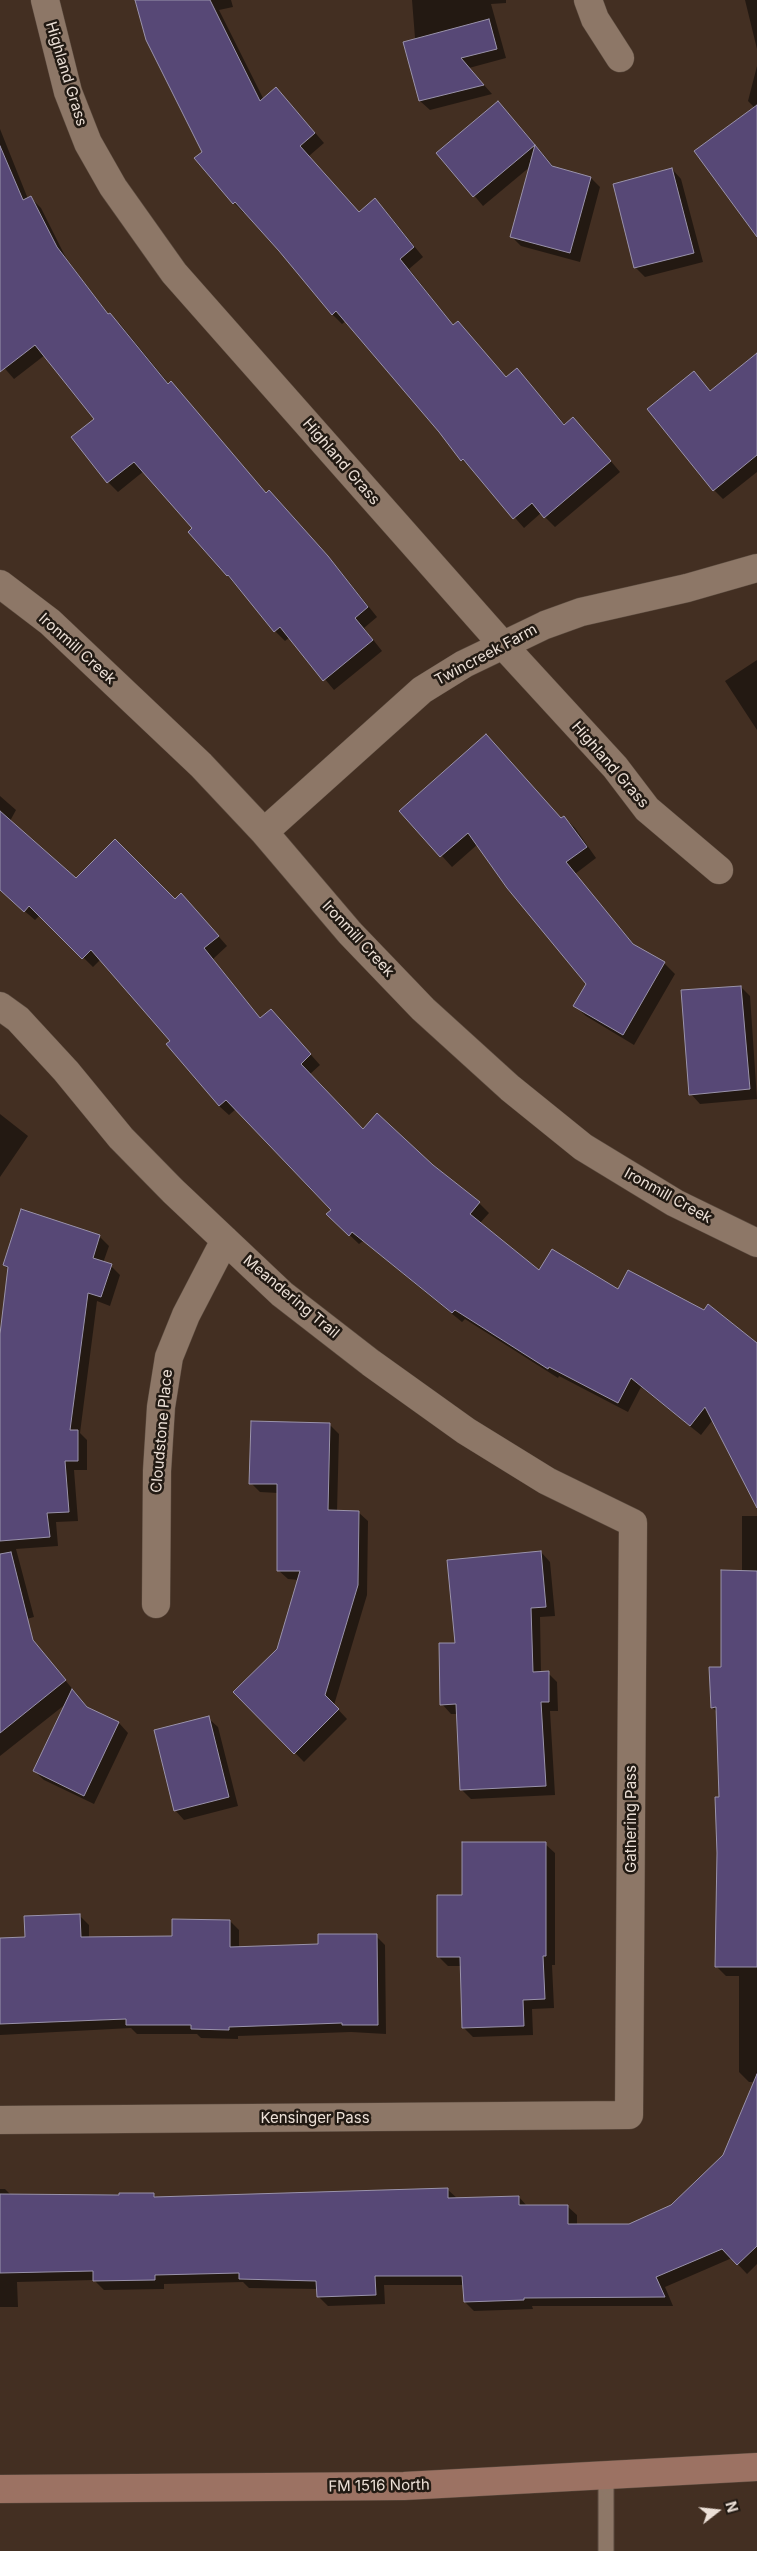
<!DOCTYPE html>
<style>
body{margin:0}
#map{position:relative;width:757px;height:2551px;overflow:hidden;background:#432f22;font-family:Inter,sans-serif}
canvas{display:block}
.north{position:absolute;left:692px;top:2486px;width:50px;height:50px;-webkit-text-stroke:4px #221a13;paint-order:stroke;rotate:74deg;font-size:14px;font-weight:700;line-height:20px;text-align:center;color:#ece0d7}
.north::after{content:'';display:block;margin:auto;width:18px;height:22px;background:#ece0d7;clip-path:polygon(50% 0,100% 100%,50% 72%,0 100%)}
</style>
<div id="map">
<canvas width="757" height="2551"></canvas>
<div class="north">N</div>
</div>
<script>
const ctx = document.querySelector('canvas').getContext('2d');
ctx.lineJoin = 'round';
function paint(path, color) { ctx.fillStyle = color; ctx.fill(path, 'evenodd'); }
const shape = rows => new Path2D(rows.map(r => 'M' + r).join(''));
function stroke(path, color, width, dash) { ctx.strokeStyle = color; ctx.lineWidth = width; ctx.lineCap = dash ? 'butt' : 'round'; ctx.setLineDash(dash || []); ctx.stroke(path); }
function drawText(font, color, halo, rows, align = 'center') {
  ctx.font = font + ' Inter,sans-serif'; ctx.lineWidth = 5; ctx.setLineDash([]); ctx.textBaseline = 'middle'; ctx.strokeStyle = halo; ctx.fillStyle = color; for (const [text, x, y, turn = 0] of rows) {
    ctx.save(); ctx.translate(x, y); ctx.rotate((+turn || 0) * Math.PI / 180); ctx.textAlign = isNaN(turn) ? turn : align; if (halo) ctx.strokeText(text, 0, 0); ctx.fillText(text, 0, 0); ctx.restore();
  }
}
paint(shape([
 [136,0,231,0,233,7,219,10,264,100,286,99,324,143,309,156,359,213,375,200,385,210,423,257,409,269,454,326,506,378,517,369,565,425,583,428,620,472,555,527,541,513,524,528,472,469,462,460,440,431,346,321,342,324,332,314,246,211,244,213,234,203,203,152],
 [412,0,506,0,506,3,491,4,506,58,469,68,492,94,430,110,420,101],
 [745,0,757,0,757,49],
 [757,66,757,110,748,101],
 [507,112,554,167,591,178,600,187,580,262,521,246,511,236,531,166,483,206,438,153],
 [0,129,28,199,31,198,41,208,66,258,109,315,120,324,169,384,171,383,181,393,266,494,279,501,337,567,377,617,364,628,382,651,334,690,290,637,285,641,275,631,190,532,194,528,144,471,118,492,108,482,96,419,45,355,14,379,0,363],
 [672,169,681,179,703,262,645,277,635,267],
 [757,354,757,472,723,499,714,490,694,373,711,392],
 [757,660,757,730,725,681],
 [0,796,16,810,10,821,76,880,191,905,227,946,213,959,261,1019,280,1020,320,1065,310,1074,363,1130,432,1166,479,1203,489,1213,480,1223,539,1272,618,1291,757,1345,757,1363,701,1435,641,1387,628,1412,559,1376,558,1378,465,1319,462,1322,363,1241,359,1244,338,1224,332,1210,236,1109,229,1115,219,1106,168,1044,172,1041,100,960,93,967,40,915,35,920,0,890],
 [401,811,561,819,564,817,575,828,596,858,575,874,636,947,664,963,675,974,634,1045,586,1016,575,1006,588,983,478,844,452,867],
 [741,987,750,996,757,1099,700,1104,691,1094],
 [0,1114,28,1136,0,1177],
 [99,1236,109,1246,103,1263,111,1266,120,1275,110,1306,97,1301,80,1433,87,1440,87,1470,74,1470,78,1521,56,1522,58,1546,16,1549,34,1617,0,1626,0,1344,9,1270,4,1265],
 [329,1424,339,1434,337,1512,358,1512,368,1521,367,1595,334,1705,347,1719,304,1762,235,1692,278,1649,299,1580,288,1579,278,1570,278,1493,260,1492,251,1483],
 [742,1516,757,1516,757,2154,755,2082,749,2082,739,2072,739,1976,726,1976,716,1966,720,1798,717,1712,712,1707,742,1572],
 [541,1552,550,1562,555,1616,540,1617,541,1673,548,1673,557,1682,558,1711,550,1711,555,1795,471,1799,462,1790,458,1714,451,1714,442,1704,456,1644],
 [27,1634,89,1709,119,1723,128,1733,94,1804,44,1780,34,1771,67,1703,0,1756,0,1655],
 [208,1718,218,1727,238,1806,184,1820,175,1810],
 [545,1844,555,1853,555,1965,552,1965,554,2008,532,2009,533,2035,473,2037,463,2027,461,1966,448,1966,438,1956,463,1896],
 [79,1915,89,1925,89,1938,173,1937,230,1921,239,1930,239,1948,319,1946,376,1936,385,1945,386,2034,351,2032,238,2036,238,2039,201,2038,197,2034,137,2034,131,2028,0,2035,0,1939,26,1939],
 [0,2189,5,2189,11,2195,153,2194,157,2198,447,2189,458,2199,519,2197,527,2206,567,2206,577,2215,577,2225,629,2225,757,2199,757,2264,747,2274,732,2258,665,2287,673,2306,532,2306,533,2309,474,2311,465,2302,464,2285,384,2285,385,2304,328,2306,318,2296,318,2289,249,2288,243,2282,164,2284,164,2289,104,2290,94,2280,17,2282,18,2307,0,2307]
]), '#0007');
const building = shape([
 [135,0,210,0,260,101,276,87,315,133,300,146,359,212,375,198,414,247,400,259,453,325,458,321,506,377,517,368,564,425,573,417,611,461,544,518,532,503,513,519,463,459,461,461,439,432,336,311,332,315,279,251,235,202,233,204,194,158,202,152,146,40,135,0],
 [489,19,497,49,461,58,484,85,419,101,403,42,489,19],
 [498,101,535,145,473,197,436,153,498,101],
 [757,105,757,237,694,151,757,105],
 [535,145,552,166,591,177,570,253,510,237,535,145],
 [0,146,23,200,31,196,57,247,108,314,110,313,168,384,171,381,266,493,269,490,328,556,368,607,355,618,373,640,323,681,280,627,274,632,228,575,227,576,188,532,192,528,134,462,107,483,71,437,94,419,35,345,0,372,0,146],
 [672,168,694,253,634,268,613,184,672,168],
 [757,353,757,455,713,491,647,409,694,371,710,391,757,353],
 [486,734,561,818,564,816,587,847,566,862,633,944,665,962,623,1035,573,1006,586,984,507,888,468,833,440,857,399,811,486,734],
 [0,811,76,878,115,839,175,899,181,893,219,936,204,948,260,1018,271,1009,311,1054,301,1064,363,1129,377,1113,433,1165,480,1202,470,1214,539,1270,552,1249,618,1289,628,1270,704,1310,708,1304,757,1343,757,1508,705,1407,690,1426,631,1378,618,1403,549,1367,548,1369,455,1310,452,1313,352,1232,349,1236,326,1214,331,1210,226,1100,219,1106,166,1044,170,1041,91,950,82,959,29,906,24,912,0,890,0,811],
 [741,986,750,1089,689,1095,681,990,741,986],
 [21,1209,100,1235,93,1258,112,1264,101,1297,88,1293,70,1430,78,1430,78,1461,65,1461,69,1512,47,1513,50,1537,0,1541,0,1334,8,1267,3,1265,21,1209],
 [251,1421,330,1423,328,1510,359,1511,358,1585,325,1695,339,1709,294,1754,233,1692,277,1649,300,1571,277,1571,277,1484,249,1484,251,1421],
 [541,1551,546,1607,531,1608,533,1672,549,1671,549,1702,541,1702,546,1786,460,1790,456,1704,440,1705,439,1643,455,1643,447,1560,541,1551],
 [11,1552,33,1640,66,1680,0,1733,0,1554,11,1552],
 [721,1570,757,1571,757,1967,715,1967,717,1853,715,1797,719,1797,716,1707,711,1708,709,1667,721,1667,721,1570],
 [72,1689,87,1707,119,1722,84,1796,33,1771,72,1689],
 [209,1716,229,1797,174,1811,154,1730,209,1716],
 [462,1842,546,1842,546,1956,543,1956,545,1999,523,2000,524,2026,462,2028,460,1957,437,1957,437,1895,462,1895,462,1842],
 [80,1914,81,1937,172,1936,172,1919,230,1920,230,1947,318,1944,318,1934,377,1934,378,2025,342,2025,342,2023,229,2027,229,2030,191,2029,191,2025,126,2025,126,2019,0,2024,0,1938,25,1937,24,1916,80,1914],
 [757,2074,757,2246,737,2265,722,2249,656,2277,665,2297,524,2298,524,2300,464,2302,462,2276,375,2276,376,2295,317,2297,316,2281,239,2279,239,2273,155,2275,155,2280,93,2281,93,2271,0,2273,0,2194,119,2195,119,2193,154,2193,154,2197,448,2188,448,2198,519,2196,519,2205,568,2205,568,2224,629,2224,671,2205,723,2155,757,2074]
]);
paint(building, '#574876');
stroke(building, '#9a93ab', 1);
const service = shape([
 [606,2551,606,2475]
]);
const minor = shape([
 [45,0,68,92,88,143,113,187,174,273,502,644,615,767,647,809,719,870],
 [588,0,595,19,620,58],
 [0,584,50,622,201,765,264,832,350,933,423,1009,510,1088,583,1147,675,1203,757,1243],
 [264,832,422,690,464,664,545,625,581,612,687,588,757,568],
 [0,1006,18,1019,66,1071,121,1138,173,1191,282,1294,371,1363,466,1431,547,1481,633,1523,629,2115,0,2120],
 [156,1604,157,1471,161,1407,169,1357,186,1315,225,1240]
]);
const secondary = shape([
 [0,2489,404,2486,757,2467]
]);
stroke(service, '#5b4b3f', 17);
stroke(minor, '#5b4b3f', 29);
stroke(secondary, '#5b4b3f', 29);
stroke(service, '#8d7767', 15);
stroke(minor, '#8d7767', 28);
stroke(secondary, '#9c7263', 28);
drawText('15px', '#ece0d7', '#221a13', [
 ["Highland Grass",66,74,73],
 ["Highland Grass",341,462,49],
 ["Ironmill Creek",77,649,42],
 ["Twincreek Farm",486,655,-28],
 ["Highland Grass",610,765,49],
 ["Ironmill Creek",358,939,47],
 ["Ironmill Creek",668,1196,29],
 ["Meandering Trail",291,1297,40],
 ["Cloudstone Place",162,1431,-85],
 ["Gathering Pass",631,1819,-90],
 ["Kensinger Pass",315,2118],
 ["FM 1516 North",379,2486,-1]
]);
</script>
